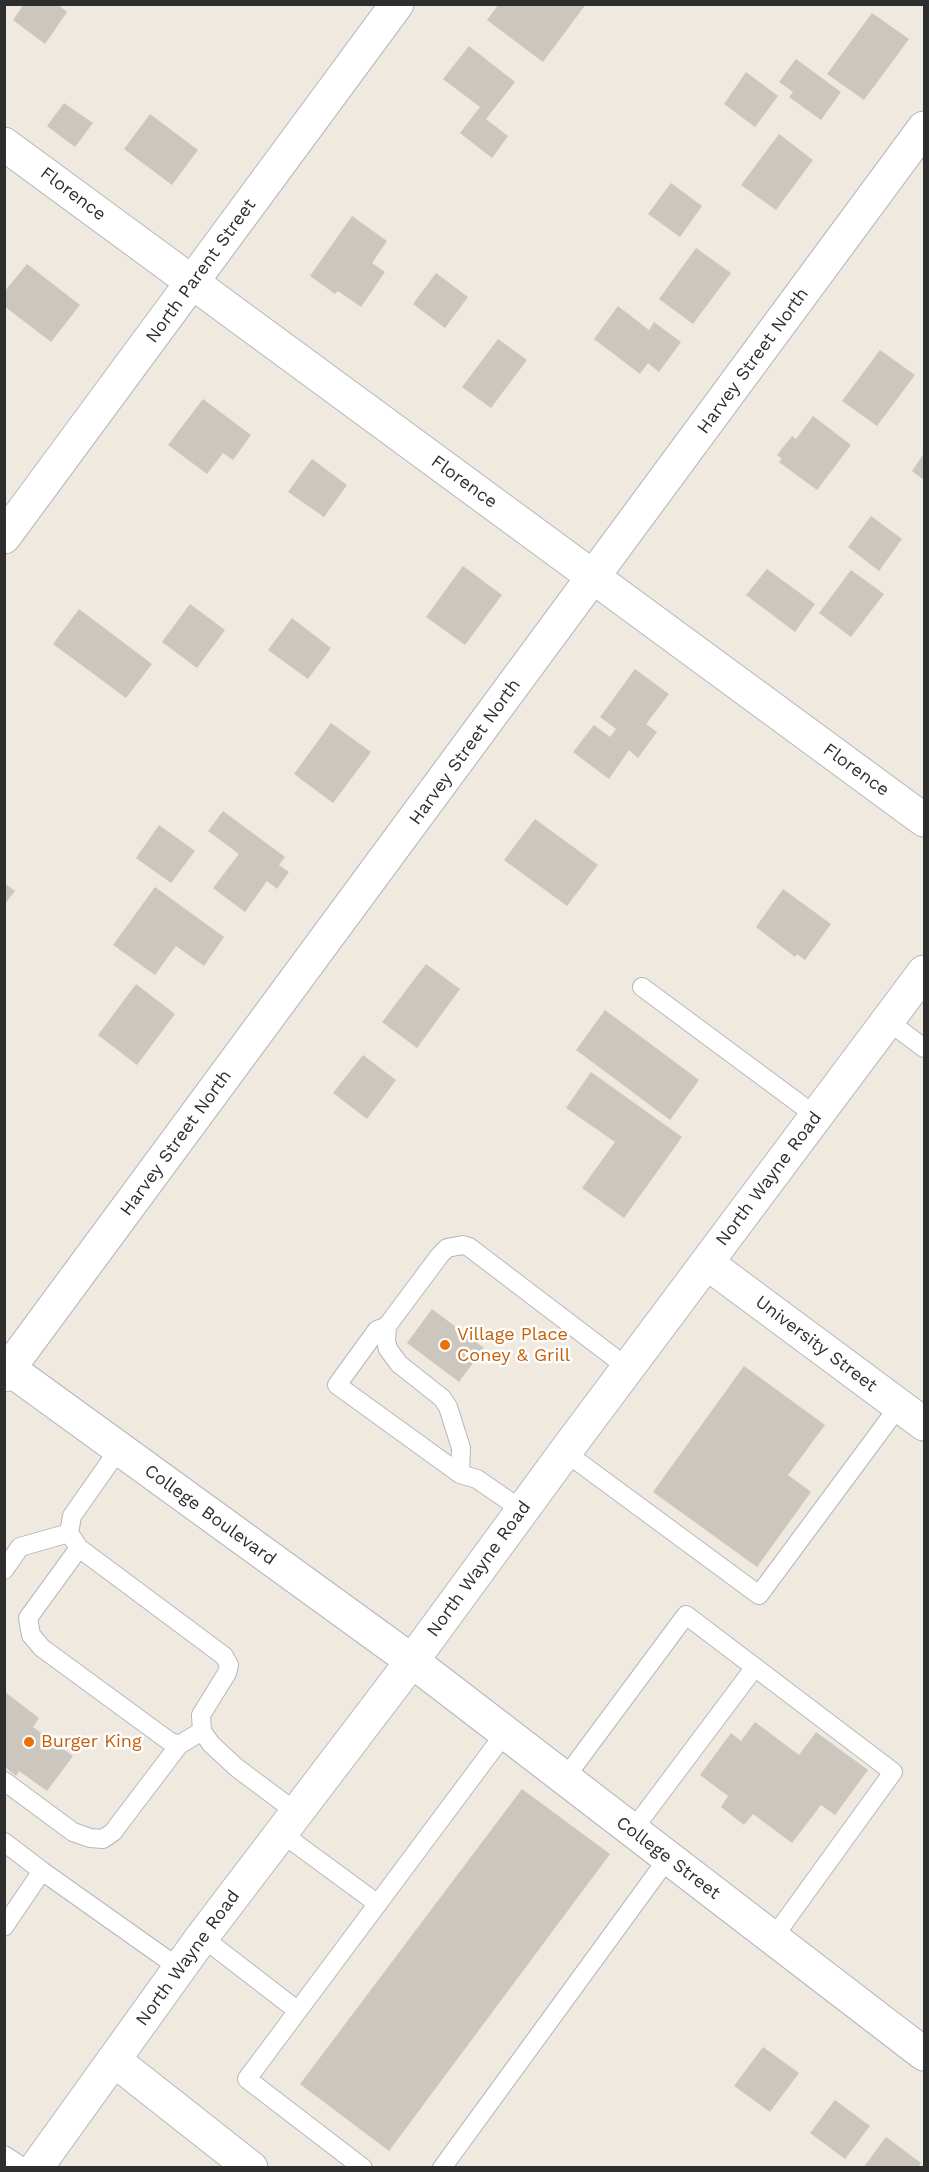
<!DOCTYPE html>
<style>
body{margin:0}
#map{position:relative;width:929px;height:2172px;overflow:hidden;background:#efe9e0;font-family:"Work Sans",sans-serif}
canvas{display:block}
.frame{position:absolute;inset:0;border:6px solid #2e2e2e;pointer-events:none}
</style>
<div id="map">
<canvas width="929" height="2172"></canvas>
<div class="frame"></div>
</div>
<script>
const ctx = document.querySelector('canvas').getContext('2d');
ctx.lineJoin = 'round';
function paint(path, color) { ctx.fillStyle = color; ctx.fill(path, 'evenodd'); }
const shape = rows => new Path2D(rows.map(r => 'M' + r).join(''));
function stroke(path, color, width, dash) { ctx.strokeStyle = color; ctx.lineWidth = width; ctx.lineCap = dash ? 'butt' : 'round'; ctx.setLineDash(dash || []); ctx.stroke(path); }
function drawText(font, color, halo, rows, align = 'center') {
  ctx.font = font + ' "Work Sans",sans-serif'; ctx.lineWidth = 5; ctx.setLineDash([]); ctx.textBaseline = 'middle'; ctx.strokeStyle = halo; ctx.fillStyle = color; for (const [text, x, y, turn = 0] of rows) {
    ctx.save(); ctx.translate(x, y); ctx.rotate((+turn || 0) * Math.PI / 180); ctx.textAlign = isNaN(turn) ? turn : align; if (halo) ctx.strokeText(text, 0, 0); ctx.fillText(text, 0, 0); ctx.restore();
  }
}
paint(shape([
 [24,4,57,4,67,12,45,44,13,20],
 [499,4,526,6,586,4,543,62,487,20],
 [872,13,909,39,864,100,827,74],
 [469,46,515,82,486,119,508,136,492,158,460,133,480,107,443,79],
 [796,59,841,92,821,120,789,97,793,92,779,82],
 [746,72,778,96,755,127,724,104],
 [64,103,93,123,75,147,47,126],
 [150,114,198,150,172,185,124,149],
 [779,134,813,160,776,210,741,185],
 [671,183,702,206,680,237,648,214],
 [352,216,387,241,372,263,385,272,361,307,338,291,335,294,310,276],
 [696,248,731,273,693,324,659,299],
 [27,264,80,305,51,342,4,306,4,292],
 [436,273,468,297,445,328,413,304],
 [618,306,649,330,654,322,681,342,659,372,648,363,640,374,594,339],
 [498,339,527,360,491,408,462,387],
 [880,350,915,375,877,426,842,401],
 [203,399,251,435,233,460,223,453,207,474,168,445],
 [813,416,851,445,817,490,779,462,782,459,777,455,792,436,796,439],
 [924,453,924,480,912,471],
 [312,459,347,485,324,517,288,492],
 [871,516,902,539,879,571,848,547],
 [463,566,502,595,465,645,426,617],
 [767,569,815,604,795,632,746,595],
 [851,570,884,594,851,637,819,613],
 [190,604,225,630,197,668,162,642],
 [79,609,152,664,126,698,53,644],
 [292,618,331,648,308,679,268,650],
 [635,669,669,694,646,724,657,732,638,758,629,750,609,779,573,752,594,725,610,737,616,729,600,717],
 [331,723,371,752,333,803,294,774],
 [223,811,285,857,279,865,289,872,277,889,267,881,245,912,213,888,239,854,208,831],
 [535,819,598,865,567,906,504,860],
 [159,825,195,851,171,883,136,858],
 [4,883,15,891,4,905],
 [155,887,224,937,204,966,176,946,155,975,113,945],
 [783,889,831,924,805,960,797,954,795,957,756,927],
 [426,964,460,989,417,1048,382,1022],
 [136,984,175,1014,137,1065,98,1035],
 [605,1010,699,1080,670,1120,576,1050],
 [363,1055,396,1080,367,1119,333,1093],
 [591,1072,682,1137,624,1218,582,1188,615,1142,566,1108],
 [432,1309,484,1348,459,1382,407,1343],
 [744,1366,825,1425,788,1475,811,1492,757,1567,653,1492],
 [5,1692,39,1718,33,1727,73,1756,47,1791,19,1771,16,1776,5,1767],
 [755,1722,799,1755,816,1732,868,1770,835,1815,821,1805,792,1843,753,1814,744,1825,721,1807,728,1796,700,1775,731,1733,741,1741],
 [522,1789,610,1854,389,2151,300,2084],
 [763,2047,799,2073,770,2112,734,2086],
 [835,2100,870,2126,845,2159,810,2133],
 [886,2137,921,2163,918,2168,863,2168]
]), '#cbc7be');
const service = shape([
 [642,987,816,1116],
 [888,1021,924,1048],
 [387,1326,377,1330,337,1385,460,1474,477,1479,522,1510],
 [119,1449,72,1516,69,1533,79,1548,224,1656,229,1665,227,1673,201,1715,202,1731,211,1744,237,1768,296,1812],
 [565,1452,759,1595,899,1406],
 [460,1474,461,1448,448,1407,442,1398,399,1364,388,1349,386,1341,387,1326,440,1255,447,1248,463,1245,469,1247,628,1368],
 [79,1548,28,1618,31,1635,42,1648,169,1741,179,1745,202,1731],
 [4,1570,20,1547,69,1533],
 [565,1778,686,1615,893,1772,773,1938],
 [4,1781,73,1832,90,1838,103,1839,113,1832,179,1745],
 [632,1831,755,1667],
 [280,1832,378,1904],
 [4,1842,42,1871],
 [4,1927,42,1871,179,1968],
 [202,1937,298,2011],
 [4,2155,24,2168],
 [363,2168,247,2079,505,1733],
 [442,2168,668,1858]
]);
const minor = shape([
 [4,144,924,820],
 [4,537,397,4],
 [707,1263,924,1424],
 [4,1365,412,1661,924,2054],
 [4,1375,924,128],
 [114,2060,251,2168]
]);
const secondary = shape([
 [36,2168,202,1937,412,1661,565,1452,924,972]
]);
stroke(service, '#b4b6c1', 20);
stroke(minor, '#b4b6c1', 35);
stroke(secondary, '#b4b6c1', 35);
stroke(service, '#fff', 18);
stroke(minor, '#fff', 33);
stroke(secondary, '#fff', 33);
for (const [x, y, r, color] of [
 [445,1345,6,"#e8710a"],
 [29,1742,6,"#e8710a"]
]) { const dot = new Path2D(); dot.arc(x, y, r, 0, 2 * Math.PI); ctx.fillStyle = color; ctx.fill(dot); stroke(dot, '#fff', 2); }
drawText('18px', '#2e2e2e', '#fff', [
 ["Florence",73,194,37],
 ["North Parent Street",201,271,-54],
 ["Harvey Street North",753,361,-54],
 ["Florence",464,482,36],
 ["Harvey Street North",465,752,-54],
 ["Florence",856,770,36],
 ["Harvey Street North",176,1143,-54],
 ["North Wayne Road",769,1179,-53],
 ["University Street",816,1344,37],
 ["College Boulevard",210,1515,36],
 ["North Wayne Road",479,1569,-54],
 ["College Street",668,1858,37],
 ["North Wayne Road",188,1958,-54]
]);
drawText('18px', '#c56008', '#fff', [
 ["Village Place",457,1335],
 ["Coney & Grill",457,1356],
 ["Burger King",41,1742]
], 'left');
</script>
